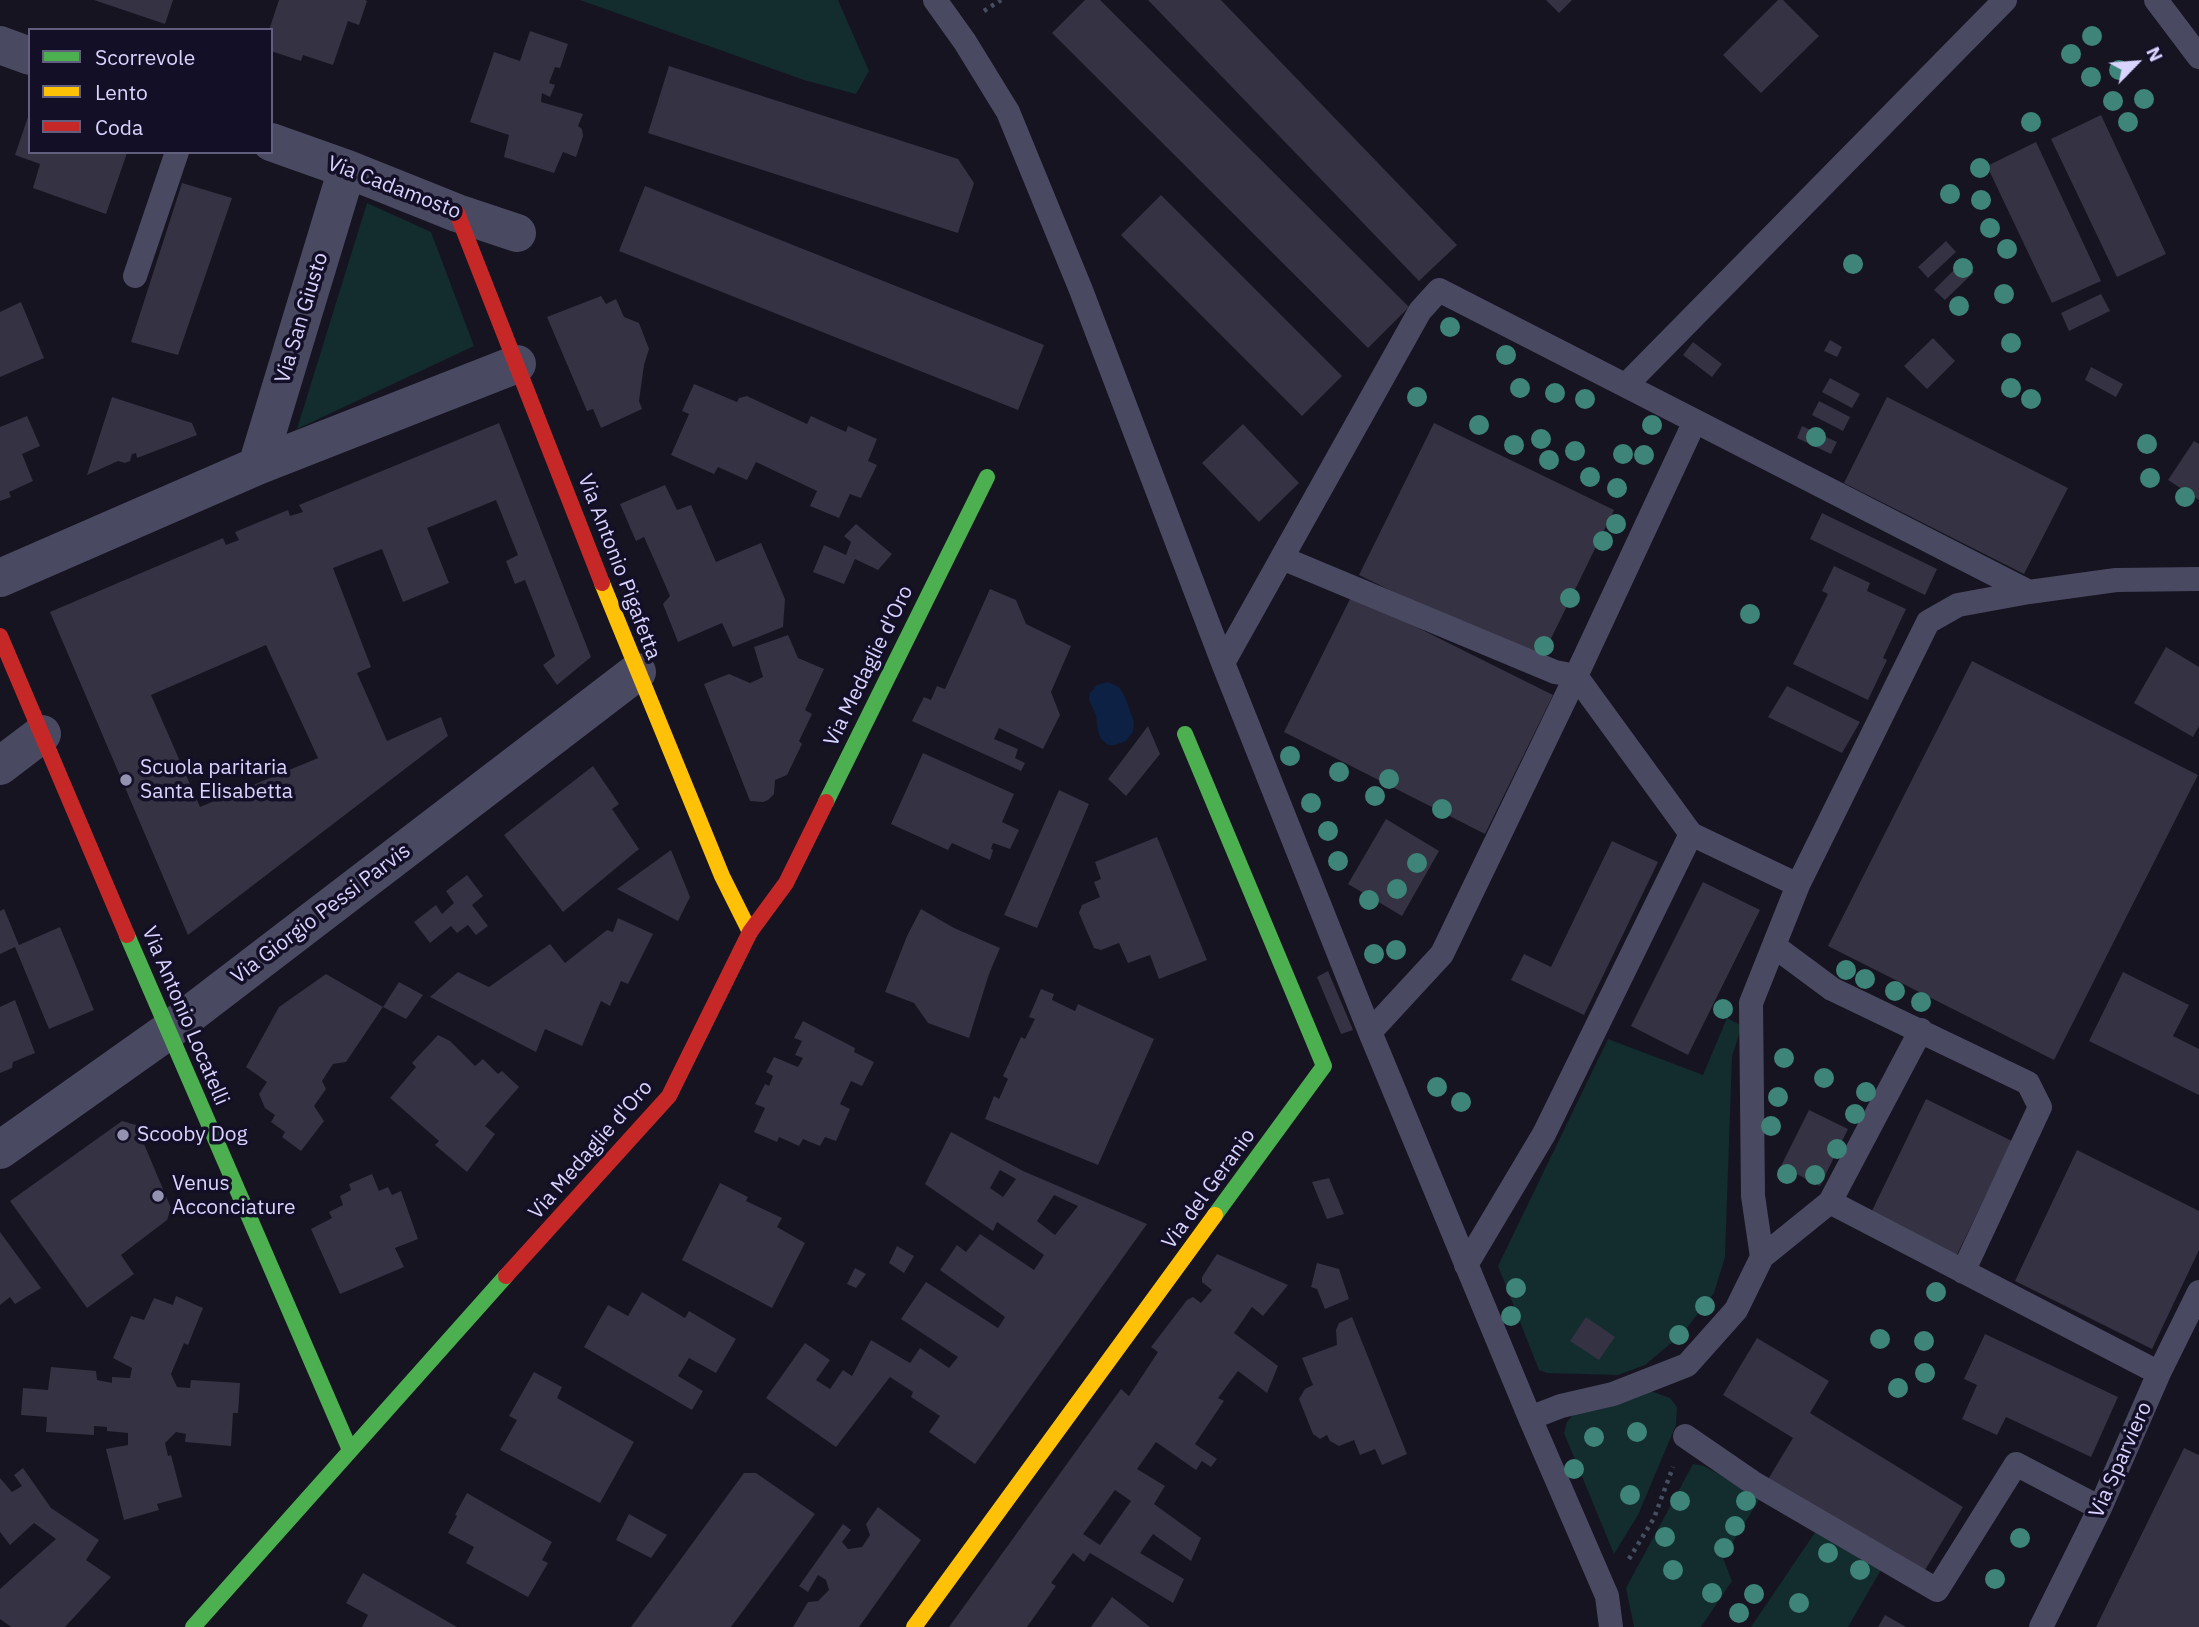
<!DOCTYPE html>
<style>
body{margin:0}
#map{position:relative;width:2199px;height:1627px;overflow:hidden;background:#161421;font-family:"IBM Plex Sans",sans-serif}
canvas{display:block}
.legend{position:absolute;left:28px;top:28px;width:245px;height:126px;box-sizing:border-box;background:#130f26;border:2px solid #625e7d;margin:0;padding:9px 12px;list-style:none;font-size:21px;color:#d9d4ff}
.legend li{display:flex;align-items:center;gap:14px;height:35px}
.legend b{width:35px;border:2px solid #625e7d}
.north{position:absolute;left:2101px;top:28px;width:70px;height:70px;-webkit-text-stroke:5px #130f26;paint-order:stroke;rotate:65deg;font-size:19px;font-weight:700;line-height:28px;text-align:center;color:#d9d4ff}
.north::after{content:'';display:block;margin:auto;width:24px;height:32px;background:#d9d4ff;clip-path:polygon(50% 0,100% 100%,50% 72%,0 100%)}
</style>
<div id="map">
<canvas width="2199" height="1627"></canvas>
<ul class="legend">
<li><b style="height:9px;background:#4caf50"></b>Scorrevole</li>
<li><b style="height:9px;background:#ffc107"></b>Lento</li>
<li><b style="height:9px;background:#c62828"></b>Coda</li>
</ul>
<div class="north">N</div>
</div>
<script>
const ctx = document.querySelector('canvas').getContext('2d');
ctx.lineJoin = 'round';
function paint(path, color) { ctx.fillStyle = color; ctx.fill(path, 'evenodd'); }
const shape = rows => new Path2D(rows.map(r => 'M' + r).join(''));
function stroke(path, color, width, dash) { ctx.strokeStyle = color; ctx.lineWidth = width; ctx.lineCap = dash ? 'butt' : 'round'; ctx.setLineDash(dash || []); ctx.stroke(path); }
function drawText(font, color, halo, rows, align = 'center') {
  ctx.font = font + ' "IBM Plex Sans",sans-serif'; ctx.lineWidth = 7; ctx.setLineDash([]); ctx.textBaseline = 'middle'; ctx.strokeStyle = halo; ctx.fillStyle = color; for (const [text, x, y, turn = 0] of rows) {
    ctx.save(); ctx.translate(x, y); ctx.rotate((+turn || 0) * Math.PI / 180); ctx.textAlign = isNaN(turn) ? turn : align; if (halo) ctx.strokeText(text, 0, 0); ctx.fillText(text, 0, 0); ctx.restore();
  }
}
paint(shape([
 [580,0,838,0,869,71,856,94,804,80],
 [367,203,431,232,474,346,297,429],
 [1727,1018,1742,1026,1732,1056,1725,1257,1714,1293,1682,1334,1645,1365,1618,1375,1547,1373,1539,1370,1498,1266,1608,1039,1703,1075],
 [1648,1390,1670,1398,1677,1407,1676,1425,1638,1515,1614,1554,1564,1433,1567,1422,1576,1411],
 [1693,1464,1704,1466,1740,1486,1759,1500,1723,1558,1732,1581,1701,1627,1634,1627,1626,1588],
 [1816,1531,1882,1568,1848,1627,1751,1627]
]), '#132c2d');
paint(shape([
 [1108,682,1119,687,1125,697,1134,722,1133,732,1126,741,1115,745,1108,745,1101,739,1098,731,1096,715,1089,700,1090,693,1097,685]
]), '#0d2144');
paint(shape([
 [94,0,173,0,165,24],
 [279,0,365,0,367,1,359,25,348,21,333,65,303,55,301,61,271,51,271,30,269,30],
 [1085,0,1100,0,1409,307,1368,348,1052,33],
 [1148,0,1221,0,1457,245,1419,281],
 [1546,0,1572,0,1559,13],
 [1778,0,1783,0,1819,36,1761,93,1723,55],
 [530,31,568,44,560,68,555,67,549,83,555,85,550,97,542,93,541,102,583,114,578,126,582,129,583,136,576,157,563,152,554,173,504,157,509,135,470,122,494,52,520,61],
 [669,66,958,159,974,183,958,233,648,133],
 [29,114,30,152,127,153,106,214,33,188,40,164,15,155],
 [2101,115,2166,254,2117,277,2051,139],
 [2036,142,2101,281,2052,303,1987,166],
 [182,183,232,198,178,355,131,342],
 [645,186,1044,345,1018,410,619,251],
 [1161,195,1342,376,1302,416,1121,235],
 [1946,241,1956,252,1928,278,1918,267],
 [1963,261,1974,272,1945,300,1934,290],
 [2101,294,2110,311,2069,331,2061,313],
 [601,296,606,304,616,299,624,317,639,323,649,349,644,365,639,401,642,409,601,428,593,409,587,411,547,317],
 [21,302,44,358,0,377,0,312],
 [1933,338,1955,361,1927,389,1904,366],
 [1830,340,1842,347,1837,357,1824,351],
 [1693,342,1722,364,1712,377,1683,355],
 [2091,367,2123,384,2116,397,2085,380],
 [1830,378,1860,394,1852,408,1822,392],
 [694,384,737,402,739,398,747,396,807,424,811,416,846,432,848,426,877,439,868,461,877,465,861,498,850,494,839,518,810,506,817,491,756,462,747,480,718,467,714,474,671,455,689,414,682,411],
 [112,397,192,423,197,435,137,458,136,453,132,454,130,461,125,463,118,461,87,475],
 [1887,397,2068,488,2024,574,1844,483],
 [1819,401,1850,417,1843,431,1812,415],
 [27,416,40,446,22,454,33,481,9,492,11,497,0,501,0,427],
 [499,423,591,657,557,685,543,665,555,656,525,580,515,584,506,561,518,555,496,500,427,528,449,583,403,602,382,549,333,568,371,667,357,673,387,741,441,717,448,736,188,935,50,612,223,538,226,545,239,540,235,532,288,510,290,516,303,512,299,505],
 [266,645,318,758,200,807,151,695],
 [1434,423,1614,510,1539,663,1359,575],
 [1243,424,1299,483,1259,522,1202,463],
 [1802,426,1837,442,1831,454,1797,438],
 [2194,441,2199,444,2199,500,2168,480],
 [665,485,677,510,691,505,716,562,761,543,785,599,783,627,733,647,722,623,678,642,663,604,670,596,657,566,644,537,636,541,620,504],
 [1822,513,1937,569,1925,595,1810,539],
 [856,524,892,554,878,570,855,559,844,584,813,572,824,545,846,555,851,542,844,536],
 [1834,566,1870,583,1867,591,1906,609,1883,658,1887,660,1868,700,1793,664,1828,594,1822,591],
 [990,589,1016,600,1026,624,1071,646,1051,692,1060,715,1043,749,999,728,994,739,1018,749,1015,758,1025,763,1021,771,912,721,924,697,931,700,937,686,945,689],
 [1352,595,1553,695,1485,834,1284,732],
 [788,635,798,658,824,669,805,710,812,714,799,741,802,744,787,775,775,780,774,794,768,800,763,802,750,801,704,684,729,674,750,683,763,677,754,647],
 [2166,647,2199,667,2199,726,2193,737,2134,703],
 [1972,661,2198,775,2054,1060,1828,946],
 [1787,686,1860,722,1842,753,1768,717],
 [1148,726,1160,754,1126,796,1108,779],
 [923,753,1014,794,1002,822,1019,830,1010,849,993,843,991,849,993,850,990,860,952,843,948,850,891,824],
 [593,766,619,804,612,809,639,849,563,912,504,835],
 [1059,790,1089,804,1037,928,1004,915],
 [1386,819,1439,851,1402,916,1348,884],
 [1157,837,1207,960,1159,979,1150,955,1128,963,1119,943,1101,950,1094,948,1079,913,1082,905,1100,897,1094,882,1101,879,1095,862],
 [1612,841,1658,862,1584,1015,1511,980,1524,954,1551,967],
 [671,850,690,897,678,921,617,889],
 [467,875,483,896,472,905,488,926,476,935,468,925,457,933,451,926,430,943,414,922,436,905,442,914,454,903,446,891],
 [1703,882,1760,910,1688,1055,1631,1026],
 [4,909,19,945,60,927,94,1010,49,1029,15,947,0,954,0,911],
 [921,909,954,928,1000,948,989,974,969,1038,928,1023,914,1003,885,992,907,936],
 [618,918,653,934,628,984,621,981,610,1006,601,1001,582,1046,545,1029,536,1052,430,997,458,972,489,987,550,944,565,963,607,930,613,932],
 [1328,971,1353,1030,1341,1034,1317,977],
 [2123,972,2189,1005,2173,1036,2199,1049,2199,1095,2089,1041],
 [326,974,383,1007,346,1062,333,1064,322,1081,326,1089,314,1106,324,1121,301,1151,282,1137,285,1132,271,1122,275,1115,265,1108,259,1094,267,1082,246,1067,279,1007],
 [399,982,423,995,406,1019,383,1007],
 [1041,989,1054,994,1052,1000,1075,1011,1078,1004,1154,1039,1098,1165,985,1119,994,1096,999,1099,1008,1079,1003,1076,1021,1037,1025,1039,1035,1019,1029,1017],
 [15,1000,35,1053,13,1062,12,1068,0,1073,0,1007],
 [803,1021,855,1048,854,1052,874,1062,862,1086,851,1081,840,1104,850,1109,836,1141,825,1137,820,1146,803,1139,799,1146,779,1137,777,1142,754,1132,765,1108,755,1104,765,1084,769,1086,773,1076,766,1072,774,1057,798,1067,803,1058,795,1055,802,1041,794,1038],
 [438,1035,450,1041,475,1066,483,1059,498,1074,502,1071,519,1087,485,1126,495,1134,467,1172,435,1145,439,1141,390,1098,416,1067,412,1063],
 [1926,1099,2012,1141,1956,1257,1870,1215],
 [1809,1110,1848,1129,1820,1186,1781,1166],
 [122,1121,136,1125,171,1208,167,1220,121,1255,134,1274,87,1308,10,1201],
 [951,1132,1023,1171,1147,1224,975,1464,929,1432,940,1416,911,1397,913,1392,890,1377,836,1447,766,1398,805,1343,830,1360,816,1380,830,1389,843,1370,852,1376,871,1340,910,1363,920,1348,949,1368,958,1357,901,1319,926,1282,998,1328,1005,1317,940,1270,957,1245,966,1252,980,1234,1034,1270,1044,1255,997,1222,993,1231,925,1184],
 [1000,1170,1016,1179,1003,1197,990,1188],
 [1054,1195,1078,1206,1055,1235,1037,1221],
 [2077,1150,2199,1211,2199,1250,2152,1349,2015,1281],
 [372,1174,379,1191,388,1187,392,1195,401,1191,418,1239,395,1248,404,1267,340,1294,311,1229,332,1218,329,1212,343,1205,340,1196,351,1190,349,1184],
 [1329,1178,1344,1214,1327,1219,1312,1182],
 [720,1183,748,1197,746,1201,782,1218,777,1227,805,1243,772,1308,682,1260],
 [0,1232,41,1288,15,1304,10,1297,0,1305],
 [897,1246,914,1256,904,1273,889,1263],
 [1217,1254,1288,1285,1263,1316,1252,1307,1234,1333,1278,1366,1267,1393,1238,1371,1218,1398,1224,1401,1195,1444,1217,1459,1211,1467,1202,1461,1196,1470,1156,1442,1137,1469,1165,1486,1154,1504,1201,1538,1191,1561,1153,1534,1140,1553,1184,1579,1173,1603,1090,1553,1084,1562,1073,1553,1051,1583,1056,1586,1027,1627,949,1627,1121,1389,1129,1396,1158,1352,1151,1347,1187,1300,1193,1297,1201,1303,1212,1290,1202,1282,1202,1277],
 [1115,1490,1131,1501,1100,1545,1083,1534],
 [1317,1263,1339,1269,1349,1299,1325,1309,1317,1289,1311,1287],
 [855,1268,866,1274,856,1288,847,1284],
 [642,1292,685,1318,689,1311,736,1339,716,1373,689,1358,678,1376,703,1391,692,1410,584,1347,608,1305,628,1316],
 [176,1296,203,1308,188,1345,184,1343,171,1374,177,1387,190,1388,191,1380,240,1383,238,1413,233,1413,231,1446,185,1442,186,1434,176,1432,165,1443,168,1456,171,1455,182,1497,157,1504,159,1510,124,1520,106,1449,128,1445,128,1433,107,1431,107,1427,94,1426,94,1435,46,1432,47,1417,21,1415,23,1388,48,1390,51,1367,96,1371,97,1380,112,1383,112,1377,130,1378,132,1368,113,1358,131,1316,144,1320,154,1298,173,1305],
 [1352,1317,1407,1454,1382,1465,1375,1449,1360,1455,1354,1440,1339,1446,1330,1441,1327,1435,1320,1439,1313,1434,1299,1399,1305,1389,1313,1385,1302,1358,1337,1345,1336,1330,1339,1323],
 [1586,1317,1615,1337,1599,1360,1570,1341],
 [1985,1334,2118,1397,2091,1457,2006,1417,1997,1435,1962,1419,1977,1385,1964,1379],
 [1757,1338,1829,1381,1810,1413,1963,1507,1922,1575,1767,1481,1793,1438,1723,1395],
 [534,1372,562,1387,557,1398,634,1442,600,1503,500,1450,517,1420,509,1416],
 [2184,1448,2199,1455,2199,1627,2096,1627],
 [23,1468,51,1508,99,1540,86,1560,111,1577,65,1627,11,1627,0,1619,0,1589,56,1539,34,1523,10,1545,0,1532,0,1478,12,1492,22,1486,14,1475],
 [744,1473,756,1473,815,1514,731,1627,631,1627],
 [467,1493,552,1542,542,1560,548,1563,528,1597,466,1563,474,1547,448,1533,457,1516,455,1515],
 [878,1507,921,1540,859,1627,793,1627,808,1602,818,1601,829,1590,826,1580,818,1575,808,1592,799,1586,843,1524,851,1530,842,1542,848,1549,862,1547,870,1535,866,1524],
 [629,1514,667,1535,651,1558,616,1540],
 [363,1573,457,1627,362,1627,368,1615,346,1603],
 [1112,1597,1125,1607,1150,1627,1091,1627],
 [1885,1615,1906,1627,1878,1627]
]), '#343243');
stroke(shape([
 [984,11,1001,0],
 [1629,1559,1654,1518,1673,1467]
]), '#44505f', 4.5, [3.5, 5]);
stroke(shape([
 [935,0,965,42,1008,112,1081,290,1223,663,1370,1032,1530,1418,1607,1596,1611,1627],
 [2156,0,2199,57],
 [135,276,177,152],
 [1626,385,2005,0],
 [1282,558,1555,672,1576,676,1691,834,1798,885],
 [1223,663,1420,311,1439,290,2029,592],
 [1774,946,1832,989,2028,1083,2040,1107,1963,1272],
 [1370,1032,1442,954,1576,676,1695,421],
 [1830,1202,1921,1030],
 [1762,1257,1830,1202,2159,1373],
 [1466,1265,1544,1134,1691,834],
 [1530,1418,1561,1406,1613,1394,1687,1365,1736,1310,1762,1257,1753,1196,1751,1003,1798,885,1928,622,1958,605,2029,592,2116,580,2199,579],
 [1685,1436,1752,1482,1937,1590,2016,1464,2100,1508],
 [2041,1627,2100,1508,2159,1373,2199,1292]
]), '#4a4962', 24);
stroke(shape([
 [0,45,30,56],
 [271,142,347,169,457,213,517,233],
 [257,466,347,169],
 [0,578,257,466,517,364],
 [0,766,42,734],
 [0,1150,168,1031,637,672]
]), '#4a4962', 38);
stroke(shape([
 [1185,734,1324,1066,1215,1215],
 [826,802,987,477],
 [127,935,350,1450],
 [193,1627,506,1276]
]), '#4caf50', 16);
stroke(shape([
 [602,583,722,876,750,932],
 [914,1627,1215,1215]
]), '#ffc107', 16);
stroke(shape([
 [457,213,602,583],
 [0,636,127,935],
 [506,1276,669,1096,750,932,786,883,826,802]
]), '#c62828', 16);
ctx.fillStyle = '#3e8478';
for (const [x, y] of [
 [2092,36],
 [2071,54],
 [2119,70],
 [2091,77],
 [2144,99],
 [2113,101],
 [2031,122],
 [2128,122],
 [1980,168],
 [1950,194],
 [1981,200],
 [1990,228],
 [2007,249],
 [1853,264],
 [1963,268],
 [2004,294],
 [1959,306],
 [1450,327],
 [2011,343],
 [1506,355],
 [1520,388],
 [2011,388],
 [1555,393],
 [1417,397],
 [1585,399],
 [2031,399],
 [1479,425],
 [1652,425],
 [1816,437],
 [1541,439],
 [2147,444],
 [1514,445],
 [1575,451],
 [1623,454],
 [1644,455],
 [1549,460],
 [1590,477],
 [2150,478],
 [1617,488],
 [2185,497],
 [1616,524],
 [1603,541],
 [1570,598],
 [1750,614],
 [1544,646],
 [1290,756],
 [1339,772],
 [1389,779],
 [1375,796],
 [1311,803],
 [1442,809],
 [1328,831],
 [1338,861],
 [1417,863],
 [1397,889],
 [1369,900],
 [1396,950],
 [1374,954],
 [1846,970],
 [1865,979],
 [1895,991],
 [1921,1002],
 [1723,1009],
 [1784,1058],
 [1824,1078],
 [1437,1087],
 [1866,1092],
 [1778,1097],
 [1461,1102],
 [1855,1114],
 [1771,1126],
 [1837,1149],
 [1787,1174],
 [1815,1175],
 [1516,1288],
 [1936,1292],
 [1705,1306],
 [1511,1316],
 [1679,1335],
 [1880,1339],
 [1924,1341],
 [1925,1373],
 [1898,1388],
 [1637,1432],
 [1594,1437],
 [1574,1469],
 [1630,1495],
 [1680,1501],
 [1746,1501],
 [1735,1526],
 [1665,1537],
 [2020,1538],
 [1724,1548],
 [1828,1553],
 [1673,1570],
 [1860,1570],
 [1995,1579],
 [1712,1593],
 [1754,1594],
 [1799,1603],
 [1739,1613]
]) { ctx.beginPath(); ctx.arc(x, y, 10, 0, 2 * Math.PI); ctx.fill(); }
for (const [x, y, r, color] of [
 [126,780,7,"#9591b1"],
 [123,1135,7,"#9591b1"],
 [158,1196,7,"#9591b1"]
]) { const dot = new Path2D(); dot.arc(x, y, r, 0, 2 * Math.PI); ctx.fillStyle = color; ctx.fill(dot); stroke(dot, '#130f26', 2.5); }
drawText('21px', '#d9d4ff', '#130f26', [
 ["Via Cadamosto",394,188,21],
 ["Via San Giusto",302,318,-73],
 ["Via Antonio Pigafetta",619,567,69],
 ["Via Medaglie d'Oro",869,666,-64],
 ["Via Giorgio Pessi Parvis",321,914,-37],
 ["Via Antonio Locatelli",185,1016,67],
 ["Via Medaglie d'Oro",591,1150,-49],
 ["Via del Geranio",1209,1189,-54],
 ["Via Sparviero",2121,1460,-66]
]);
drawText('21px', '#d9d4ff', '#130f26', [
 ["Scuola paritaria",140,768],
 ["Santa Elisabetta",140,792],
 ["Scooby Dog",137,1135],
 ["Venus",172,1184],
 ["Acconciature",172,1208]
], 'left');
</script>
